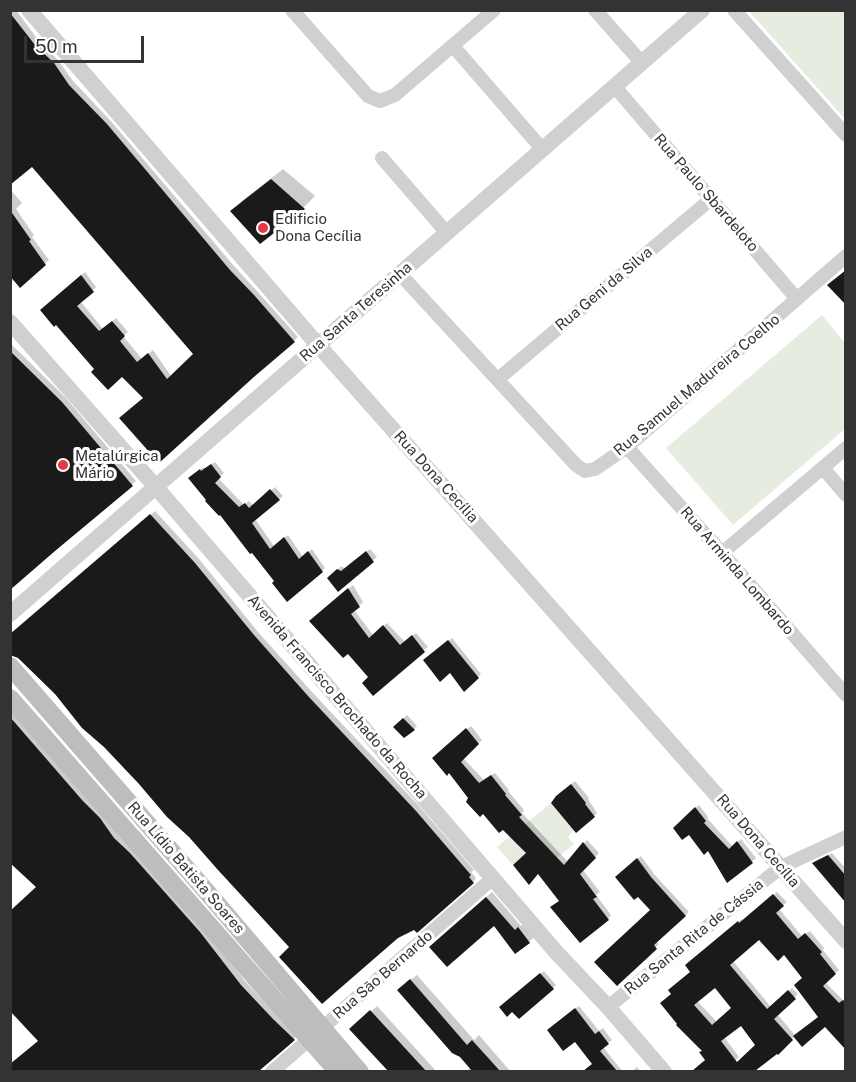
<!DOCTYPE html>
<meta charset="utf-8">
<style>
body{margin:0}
#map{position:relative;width:856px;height:1082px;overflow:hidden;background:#fff;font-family:"Public Sans",sans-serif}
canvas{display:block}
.frame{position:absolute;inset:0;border:12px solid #333;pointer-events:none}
.scale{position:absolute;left:24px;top:36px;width:120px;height:27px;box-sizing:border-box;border:3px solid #333;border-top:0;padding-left:8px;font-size:18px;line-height:21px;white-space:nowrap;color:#333;-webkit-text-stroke:4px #fff;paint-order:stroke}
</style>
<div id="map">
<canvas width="856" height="1082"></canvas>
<div class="frame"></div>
<div class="scale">50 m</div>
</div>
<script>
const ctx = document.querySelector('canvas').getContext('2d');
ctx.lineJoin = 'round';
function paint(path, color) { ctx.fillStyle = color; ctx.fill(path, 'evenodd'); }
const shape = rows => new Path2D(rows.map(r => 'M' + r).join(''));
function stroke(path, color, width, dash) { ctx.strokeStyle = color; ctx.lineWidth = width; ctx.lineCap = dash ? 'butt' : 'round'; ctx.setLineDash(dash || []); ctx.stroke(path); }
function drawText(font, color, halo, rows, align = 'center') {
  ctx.font = font + ' "Public Sans",sans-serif'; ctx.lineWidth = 6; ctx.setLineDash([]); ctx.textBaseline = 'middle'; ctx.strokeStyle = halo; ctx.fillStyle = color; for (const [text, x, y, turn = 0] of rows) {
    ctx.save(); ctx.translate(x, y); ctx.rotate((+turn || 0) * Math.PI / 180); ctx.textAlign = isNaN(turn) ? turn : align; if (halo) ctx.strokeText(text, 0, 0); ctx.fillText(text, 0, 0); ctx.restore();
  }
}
paint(shape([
 [749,11,845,11,845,119],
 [822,315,845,343,845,429,733,525,666,448],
 [551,803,574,830,568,837,574,844,557,858,534,832,518,845,526,853,513,865,497,847]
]), '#e6ecdf');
paint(shape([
 [10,10,16,10,39,41,57,59,73,81,110,120,234,266,257,291,298,337,254,375,145,397,122,375,96,369,46,306,85,272,96,287,81,302,103,329,116,318,128,332,123,336,142,359,153,350,171,376,195,354,10,140],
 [283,169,315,196,304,207,260,242,232,212,243,200],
 [10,189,22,203,16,209,34,235,32,237,49,260,21,286,15,279,12,282,10,280],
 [10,343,66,398,136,481,10,588],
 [215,462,224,473,218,478,244,505,249,501,254,506,275,487,283,496,255,519,274,546,288,535,303,557,312,549,325,568,322,571,276,581,194,475,204,467,205,468],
 [155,511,199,559,258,632,312,692,420,807,474,870,471,872,476,878,473,882,414,928,10,635],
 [370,549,377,557,339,590,329,578,341,566,346,569],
 [353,585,363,602,354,610,373,635,387,623,405,642,416,633,428,647,373,693,369,677,315,618],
 [452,638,481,674,464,690,450,671,428,657],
 [10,708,204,928,245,981,277,1015,298,1035,256,1072,10,1072,10,1066,40,1041,38,887,10,861],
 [407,715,417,726,414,729,395,727],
 [471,726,482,740,463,758,484,780,495,773,509,790,508,791,524,810,522,813,568,862,587,840,599,853,583,870,600,892,596,895,611,915,608,919,560,901,528,853,470,797,437,755],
 [575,781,589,798,588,799,597,813,594,816,561,793],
 [699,805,708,817,707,818,733,847,741,839,756,858,728,881,709,849,690,832,675,828],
 [832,853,846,869,846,901,814,863,817,860],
 [641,856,654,874,689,912,656,941,659,944,617,984,651,910,620,873],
 [492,892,521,926,524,923,534,937,529,942,494,924,436,941],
 [777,892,787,902,779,909,802,936,810,931,824,948,823,950,839,970,825,982,843,1000,846,998,846,1043,825,1025,795,1036,778,1053,777,1052,753,1072,750,1072,742,1059,757,1045,741,1024,724,1037,739,1057,723,1072,696,1072,695,1071,707,1060,704,1050,673,994,692,972,690,962,742,919,743,921],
 [759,938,784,953,804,977,820,1017,795,1035,777,1014,798,994,792,988,771,1007,733,961],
 [715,986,733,1008,717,1022,697,1001],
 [544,971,556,985,553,988,504,1004],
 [417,975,474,1040,479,1035,511,1072,466,1072,474,1064,405,984],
 [377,1006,437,1072,390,1072,352,1029],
 [579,1006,599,1031,603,1028,612,1040,603,1047,623,1072,585,1072,593,1064,575,1040,553,1026],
 [637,1067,641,1072,631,1072]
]), '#0003');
paint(shape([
 [10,13,35,45,54,63,69,85,107,124,230,270,254,295,295,342,255,376,159,463,119,418,143,398,122,377,108,390,91,372,94,369,56,325,54,327,40,310,81,275,94,292,77,306,99,331,112,321,125,336,120,341,137,362,148,353,167,379,193,354,32,167,10,185],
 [271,179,305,209,260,244,230,211],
 [10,210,31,240,29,241,46,265,20,288,10,276],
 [846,270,846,305,827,285],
 [10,351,62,402,133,486,55,551,10,590],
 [211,464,221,477,215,483,239,507,245,503,249,508,270,489,280,500,252,523,270,549,284,537,299,559,308,551,323,572,287,602,272,583,274,581,252,553,250,554,220,515,219,516,205,501,206,500,188,478,200,469,201,471],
 [150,514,195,563,254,635,308,696,416,811,471,875,469,877,474,883,417,933,414,930,398,938,322,1004,279,957,289,947,218,870,189,837,167,817,139,784,104,747,82,728,55,694,18,658,10,655,10,634],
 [366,551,374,562,338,592,327,578,337,569,341,571],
 [348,588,360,607,351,614,369,638,383,625,400,645,412,635,425,652,373,696,362,683,368,677,348,654,343,658,309,621],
 [448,640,479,678,464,692,450,673,440,682,423,660],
 [10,717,82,800,100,818,114,838,130,853,200,932,241,985,273,1019,295,1040,259,1071,10,1071,10,1064,38,1041,10,1011,10,911,36,887,10,863],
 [403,718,415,730,404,738,393,727],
 [466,728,479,744,461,762,479,783,491,775,506,794,505,795,522,815,519,817,564,865,583,842,596,858,580,874,597,897,593,899,609,920,580,943,550,907,559,901,538,874,529,885,513,865,526,853,503,830,499,833,483,814,480,817,466,802,468,798,449,773,447,776,432,758],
 [571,784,586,803,585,804,595,817,576,833,551,803,556,796],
 [695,807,706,821,704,823,729,849,737,841,753,863,727,883,708,851,704,855,689,835,682,840,673,828],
 [828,855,846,876,846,903,812,863],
 [637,858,651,877,686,916,654,945,657,949,617,986,594,962,650,910,638,897,634,900,615,877],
 [773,894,784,906,776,913,798,939,805,933,822,952,820,954,836,974,823,986,839,1003,843,1000,846,1003,846,1050,825,1027,802,1047,793,1036,818,1017,794,985,802,978,784,955,778,961,759,940,730,965,767,1009,788,990,796,999,774,1019,793,1040,778,1055,777,1054,755,1071,692,1071,705,1060,699,1052,702,1051,676,1025,677,1024,660,1003,671,994,668,990,690,972,685,965,738,921,739,923],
 [715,988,731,1008,712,1025,694,1005],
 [741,1026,755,1045,737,1062,721,1041],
 [486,897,515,930,518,927,530,943,515,954,494,926,447,967,429,947],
 [540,973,554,989,519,1019,512,1012,507,1017,499,1007],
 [410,979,467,1045,472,1040,500,1071,472,1071,460,1057,452,1053,397,990],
 [575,1008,595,1034,599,1031,609,1044,600,1051,617,1071,583,1071,592,1064,575,1042,563,1051,547,1030],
 [370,1010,426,1071,388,1071,349,1029]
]), '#1a1a1a');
stroke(shape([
 [292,10,368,96,380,101,395,95,494,10],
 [595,10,642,63],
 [734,10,846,135],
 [453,46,543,150],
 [615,87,797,299],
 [382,158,447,233],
 [400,274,576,465,585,471,595,469,627,447,846,256],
 [498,379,711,199],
 [627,447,722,553,846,695],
 [823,468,846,495],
 [722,553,846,448],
 [608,1007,781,867,846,837],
 [272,1072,493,878]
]), '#d0d0d0', 14);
stroke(shape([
 [29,10,318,345,846,941],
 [10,322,155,486,557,953,608,1007,664,1072],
 [10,614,702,10]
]), '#d0d0d0', 16);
stroke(shape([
 [10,666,213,899,360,1072],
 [10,698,338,1072]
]), '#bdbdbd', 18);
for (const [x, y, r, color] of [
 [263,228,6,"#e63946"],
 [63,465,6,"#e63946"]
]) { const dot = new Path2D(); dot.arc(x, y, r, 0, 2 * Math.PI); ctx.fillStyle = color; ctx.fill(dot); stroke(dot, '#fff', 2); }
drawText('15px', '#333', '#fff', [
 ["Rua Paulo Sbardeloto",706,193,49],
 ["Rua Geni da Silva",604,289,-40],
 ["Rua Santa Teresinha",356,312,-41],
 ["Rua Samuel Madureira Coelho",697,385,-40],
 ["Rua Dona Cecília",436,477,48],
 ["Rua Arminda Lombardo",737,571,49],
 ["Avenida Francisco Brochado da Rocha",337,697,49],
 ["Rua Dona Cecília",758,841,49],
 ["Rua Lídio Batista Soares",186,868,49],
 ["Rua Santa Rita de Cássia",694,937,-39],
 ["Rua São Bernardo",383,975,-41]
]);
drawText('15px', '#333', '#fff', [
 ["Edificio",275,219],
 ["Dona Cecília",275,236],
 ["Metalúrgica",75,456],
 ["Mário",75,473]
], 'left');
</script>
